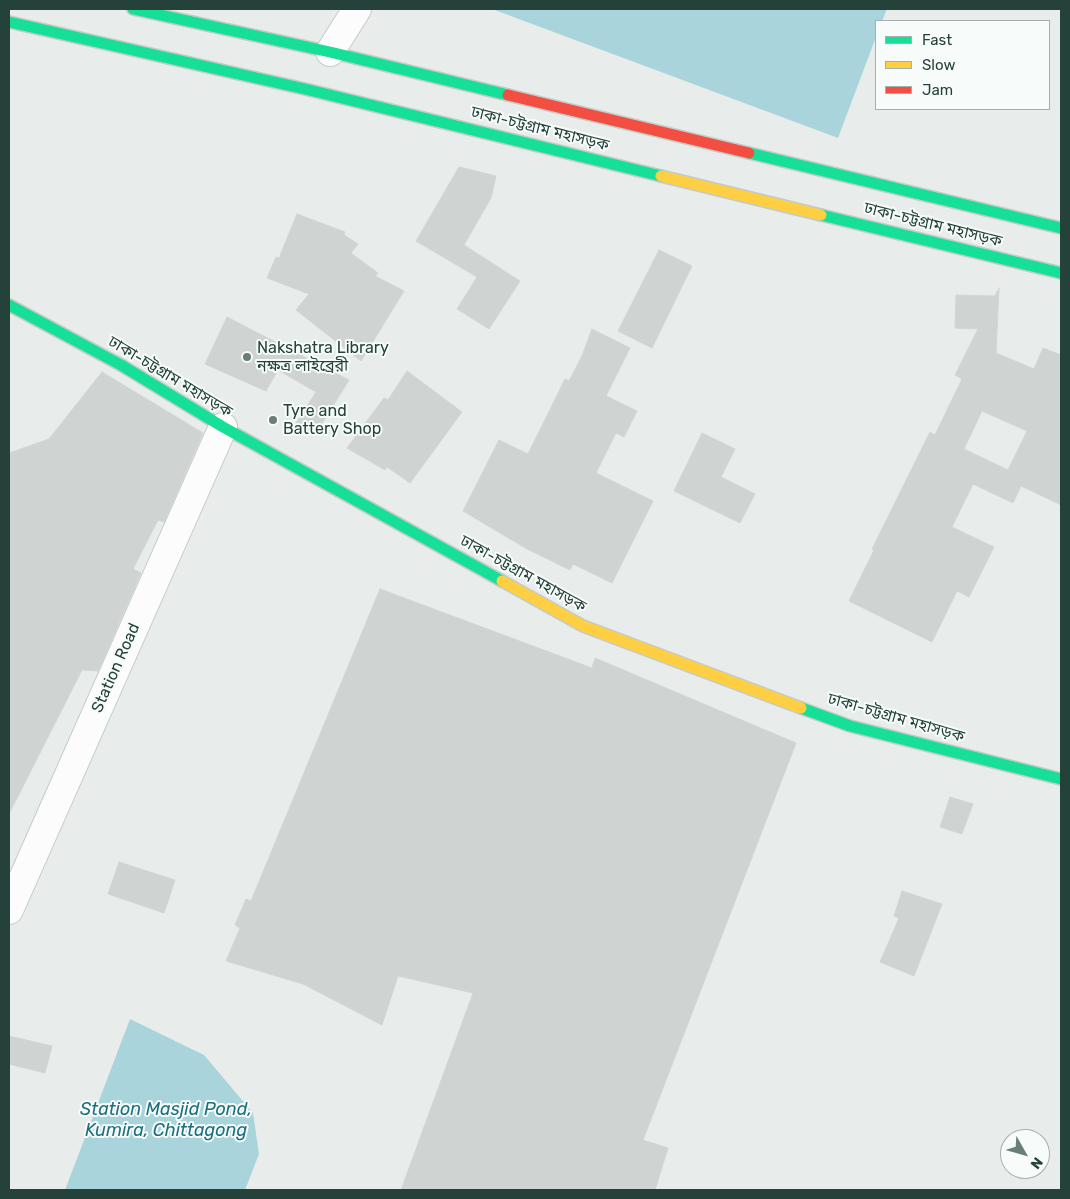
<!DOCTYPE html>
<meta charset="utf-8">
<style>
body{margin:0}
#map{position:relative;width:1070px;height:1199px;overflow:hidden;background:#e8edeb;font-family:Rubik,sans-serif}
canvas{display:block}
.frame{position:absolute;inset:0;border:10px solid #24423a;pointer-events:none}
.legend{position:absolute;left:875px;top:20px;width:175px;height:90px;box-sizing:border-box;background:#f7fbf9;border:1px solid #a3b1ad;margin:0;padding:6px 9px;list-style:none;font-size:15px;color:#24423a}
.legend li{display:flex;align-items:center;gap:10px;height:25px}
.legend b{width:25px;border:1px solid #a3b1ad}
.north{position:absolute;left:1000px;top:1129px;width:50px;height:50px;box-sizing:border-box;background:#f7fbf9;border:1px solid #a3b1ad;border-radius:50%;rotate:128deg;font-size:14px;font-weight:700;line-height:20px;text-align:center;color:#24423a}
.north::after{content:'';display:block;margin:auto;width:18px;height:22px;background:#697e78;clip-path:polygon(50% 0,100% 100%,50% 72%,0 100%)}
</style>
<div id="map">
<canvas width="1070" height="1199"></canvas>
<div class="frame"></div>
<ul class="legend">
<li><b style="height:6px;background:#16e098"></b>Fast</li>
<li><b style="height:6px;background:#ffcf43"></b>Slow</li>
<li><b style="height:6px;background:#f24e42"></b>Jam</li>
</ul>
<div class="north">N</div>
</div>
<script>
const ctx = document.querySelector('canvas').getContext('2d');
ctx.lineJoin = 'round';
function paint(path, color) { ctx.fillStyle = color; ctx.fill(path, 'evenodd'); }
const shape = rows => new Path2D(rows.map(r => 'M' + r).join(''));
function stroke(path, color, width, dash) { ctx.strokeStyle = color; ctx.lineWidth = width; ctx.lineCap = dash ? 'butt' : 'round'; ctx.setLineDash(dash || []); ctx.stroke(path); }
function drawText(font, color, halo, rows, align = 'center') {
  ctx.font = font + ' Rubik,"Noto Sans Bengali",sans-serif'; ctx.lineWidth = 4; ctx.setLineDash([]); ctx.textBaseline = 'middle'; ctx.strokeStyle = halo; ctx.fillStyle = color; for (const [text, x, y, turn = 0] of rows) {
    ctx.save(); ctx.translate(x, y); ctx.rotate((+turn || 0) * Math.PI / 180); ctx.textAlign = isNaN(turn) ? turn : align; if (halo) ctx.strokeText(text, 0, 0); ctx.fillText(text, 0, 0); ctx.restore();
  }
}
paint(shape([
 [492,9,887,9,882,21,876,21,876,37,838,138],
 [130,1019,204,1055,253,1113,259,1154,245,1190,65,1190]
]), '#a9d4db');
const building = shape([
 [459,167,496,176,491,198,464,245,520,281,489,329,457,309,477,277,416,241,459,167],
 [297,214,345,232,344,235,358,244,351,253,378,273,375,276,404,291,361,361,296,310,309,294,267,278,276,257,279,258,297,214],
 [659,250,692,266,652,348,618,331,659,250],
 [999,288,996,353,1034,369,1043,348,1061,355,1061,505,1021,486,1013,503,973,484,952,527,994,547,969,597,957,591,932,642,849,601,874,550,872,549,930,432,935,435,962,379,955,375,978,329,955,328,956,295,995,296,999,288],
 [982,411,1027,431,1008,470,964,449,982,411],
 [227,317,349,380,315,435,296,423,316,392,278,370,266,391,205,364,227,317],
 [592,329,630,348,606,396,637,411,624,437,616,433,596,473,653,501,612,583,573,564,570,570,527,549,463,511,499,440,528,454,565,379,569,381,582,356,592,329],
 [407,371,462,412,410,483,387,467,385,470,347,448,384,398,388,400,407,371],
 [102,372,203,433,164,522,158,520,133,569,141,573,98,671,82,670,9,814,9,453,49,439,102,372],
 [702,433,735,449,721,477,755,494,740,523,674,491,702,433],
 [380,589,592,668,595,658,796,743,643,1140,668,1148,655,1190,401,1190,473,993,398,976,382,1025,303,984,226,961,240,928,235,925,246,899,251,901,380,589],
 [950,797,973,804,962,834,940,827,950,797],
 [119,862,175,880,164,913,108,894,119,862],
 [902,891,942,904,914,976,880,962,899,918,894,916,902,891],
 [9,1036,52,1046,45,1073,9,1064,9,1036]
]);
paint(building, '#cfd4d2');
stroke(building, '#d1d6d4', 1);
const street = shape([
 [330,52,357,9],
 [9,910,223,427]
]);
const fast = shape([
 [133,9,330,52,508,95],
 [9,22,305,89,661,176],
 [749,153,1061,228],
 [821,215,1061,273],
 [9,305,121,365,223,427,502,581],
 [801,708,850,726,1061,779]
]);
const slow = shape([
 [661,176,821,215],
 [502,581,583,626,801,708]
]);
const jam = shape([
 [508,95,749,153]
]);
stroke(street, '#c5cac8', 30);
stroke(fast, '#c3cbc8', 14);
stroke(slow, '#c3cbc8', 14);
stroke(jam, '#c3cbc8', 14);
stroke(street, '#fcfcfc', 28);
stroke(fast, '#16e098', 11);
stroke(slow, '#ffcf43', 11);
stroke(jam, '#f24e42', 11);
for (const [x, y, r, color] of [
 [247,357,5,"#697e78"],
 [273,420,5,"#697e78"]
]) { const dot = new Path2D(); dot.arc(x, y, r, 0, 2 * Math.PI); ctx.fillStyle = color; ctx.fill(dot); stroke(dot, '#f7fbf9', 2); }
drawText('16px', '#24423a', '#f7fbf9', [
 ["ঢাকা-চট্টগ্রাম মহাসড়ক",540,129,14],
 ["ঢাকা-চট্টগ্রাম মহাসড়ক",933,225,14],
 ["ঢাকা-চট্টগ্রাম মহাসড়ক",170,377,31],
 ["ঢাকা-চট্টগ্রাম মহাসড়ক",523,574,29],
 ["Station Road",116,668,-66],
 ["ঢাকা-চট্টগ্রাম মহাসড়ক",896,718,16]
]);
drawText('16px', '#24423a', '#f7fbf9', [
 ["Nakshatra Library",257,348],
 ["নক্ষত্র লাইব্রেরী",257,366],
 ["Tyre and",283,411],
 ["Battery Shop",283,429]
], 'left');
drawText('italic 18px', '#1c6f80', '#f7fbf9', [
 ["Station Masjid Pond,",166,1110],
 ["Kumira, Chittagong",166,1131]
]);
</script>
